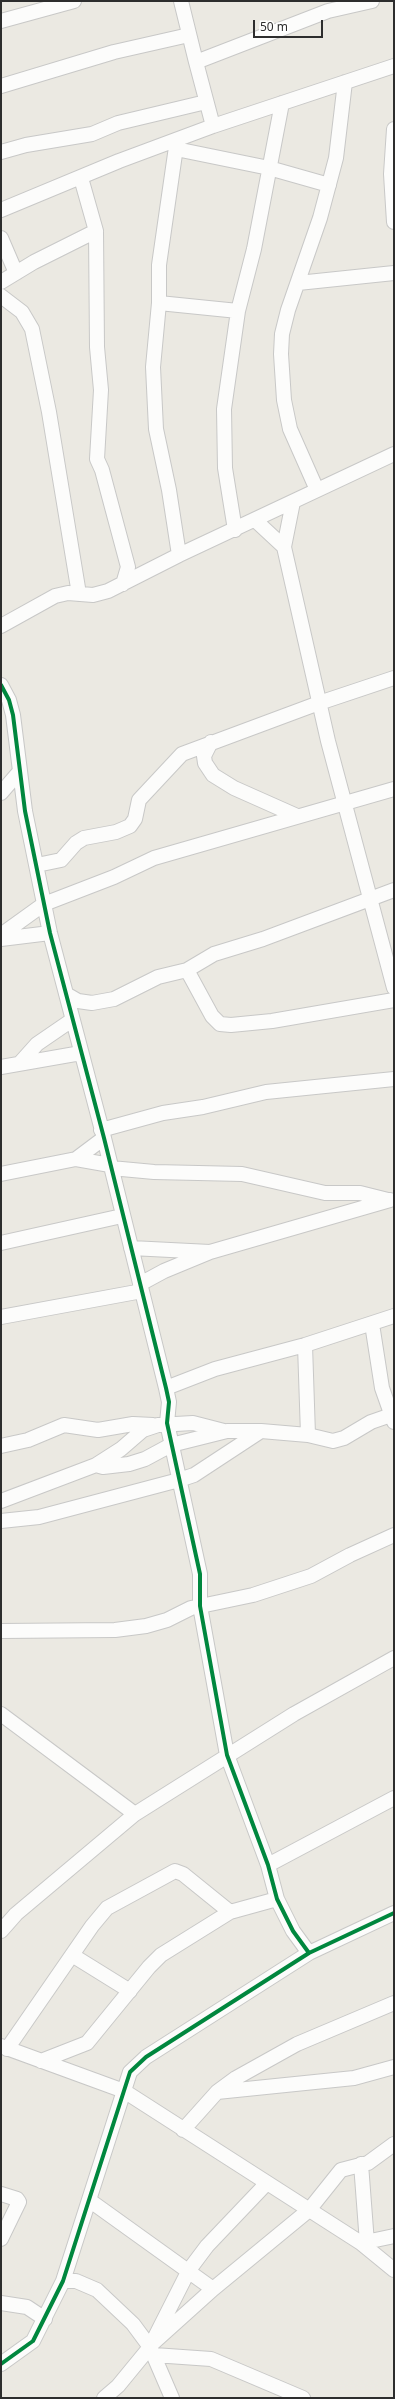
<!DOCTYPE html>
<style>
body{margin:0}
#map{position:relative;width:395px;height:2399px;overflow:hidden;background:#ebe9e2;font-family:"Noto Sans",sans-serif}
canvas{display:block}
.frame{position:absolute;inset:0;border:2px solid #2d2d2d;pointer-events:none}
.scale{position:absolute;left:253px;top:20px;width:70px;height:18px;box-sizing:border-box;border:2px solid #2d2d2d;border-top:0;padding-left:5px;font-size:12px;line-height:14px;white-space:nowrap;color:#2d2d2d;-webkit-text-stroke:3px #fff;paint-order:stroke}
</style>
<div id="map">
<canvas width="395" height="2399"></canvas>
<div class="frame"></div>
<div class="scale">50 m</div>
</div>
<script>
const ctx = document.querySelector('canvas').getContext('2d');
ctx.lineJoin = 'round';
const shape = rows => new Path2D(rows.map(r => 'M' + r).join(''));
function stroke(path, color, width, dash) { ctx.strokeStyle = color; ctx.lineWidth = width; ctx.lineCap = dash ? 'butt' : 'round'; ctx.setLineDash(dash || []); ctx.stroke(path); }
const minor = shape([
 [181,1,196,62],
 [1,21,74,1],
 [1,86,114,52,189,35],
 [213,126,196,62,328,11,372,1],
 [394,129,391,174,394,222],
 [177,140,159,265,159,303,153,367,156,429,169,490,179,555],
 [176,149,269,168,329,185],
 [1,152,26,145,92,134,118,123,206,102],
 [1,210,119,161,213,126,394,66],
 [96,231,97,347,101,390,97,459,102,470,128,567,123,584],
 [1,238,16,273],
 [1,282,34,262,96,231,81,178],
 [298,283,394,273],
 [1,296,22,312,32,329,49,412,79,594],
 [159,303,238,311],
 [317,490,290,429,284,400,281,354,282,334,288,310,320,218,336,158,345,82],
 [293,502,284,547,328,741,394,988],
 [255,520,284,547],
 [235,530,225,468,224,409,238,311,254,249,282,103],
 [1,626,55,596,68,593,93,595,108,591,179,555,394,454],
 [1,685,9,700,13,715,25,811,50,933,104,1138,166,1388,169,1402,167,1423,200,1574,200,1606,227,1755,268,1865,277,1899,293,1931,309,1953],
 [211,742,204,756,205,763,213,775,234,788,297,816],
 [1,793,20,771],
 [37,865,61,860,76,843,84,838,116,832,130,826,135,819,139,800,182,754,319,703,394,678],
 [1,935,44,904,114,877,154,858,394,789],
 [1,939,50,933],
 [187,970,212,1016,220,1024,231,1025,272,1021,394,1000],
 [66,994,78,1001,92,1003,114,999,158,977,187,970,214,954,263,939,394,890],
 [20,1063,37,1044,72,1020],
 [1,1067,81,1053],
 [101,1130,163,1113,203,1107,266,1092,394,1079],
 [76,1159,104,1138],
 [111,1168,154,1172,242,1174,325,1193,360,1193,388,1200],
 [1,1174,76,1159,110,1165],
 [1,1243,122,1216],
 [131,1248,210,1252],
 [140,1284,164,1271,210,1252,390,1200],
 [1,1317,142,1291],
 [372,1324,382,1388,394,1422],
 [305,1345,308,1435],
 [166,1388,215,1369,305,1345,394,1316],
 [1,1446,28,1440,64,1425,98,1430,133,1424,153,1425],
 [96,1465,103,1467,129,1464,145,1459,171,1445,227,1431,261,1431,308,1435,333,1441,344,1438,371,1422,394,1414],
 [1,1501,96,1465,121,1449,143,1430,158,1425,193,1423,224,1431],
 [1,1521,39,1517,179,1480,194,1475,261,1431],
 [1,1631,115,1630,146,1626,167,1620,191,1608,253,1595,311,1576,350,1555,394,1535],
 [1,1714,135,1814],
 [268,1865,394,1798],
 [1,1931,16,1914,135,1814,294,1714,394,1658],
 [72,1955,130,1991],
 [1,2046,124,2091,361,2243,394,2270],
 [7,2049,92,1926,107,1908,175,1871,183,1874,230,1912],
 [41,2061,87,2043,149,1967,161,1955,230,1912,277,1899],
 [217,2092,354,2078,394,2067],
 [183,2130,217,2092,236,2078,297,2044,394,2003],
 [361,2164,367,2243],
 [1,2194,17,2199,19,2202,1,2239],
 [89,2200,213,2289],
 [361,2243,394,2236],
 [63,2281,76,2281,97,2290,133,2324,150,2347,172,2398],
 [1,2303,27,2307,45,2319],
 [153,2343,213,2289,309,2210,341,2170,368,2163,394,2144],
 [154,2355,211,2359,303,2398],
 [1,2364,33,2341,63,2281,130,2072,146,2057,309,1953,394,1913],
 [104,2398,118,2386,150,2347,189,2270,207,2246,266,2184]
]);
stroke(minor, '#c8c8c7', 16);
stroke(minor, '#fcfcfb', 14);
stroke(shape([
 [1,685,9,700,13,715,25,811,50,933,104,1138,166,1388,169,1402,167,1423,200,1574,200,1606,227,1755,268,1865,277,1899,293,1931,309,1953],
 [1,2364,33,2341,63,2281,130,2072,146,2057,309,1953,394,1913]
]), '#00873e', 4);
</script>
